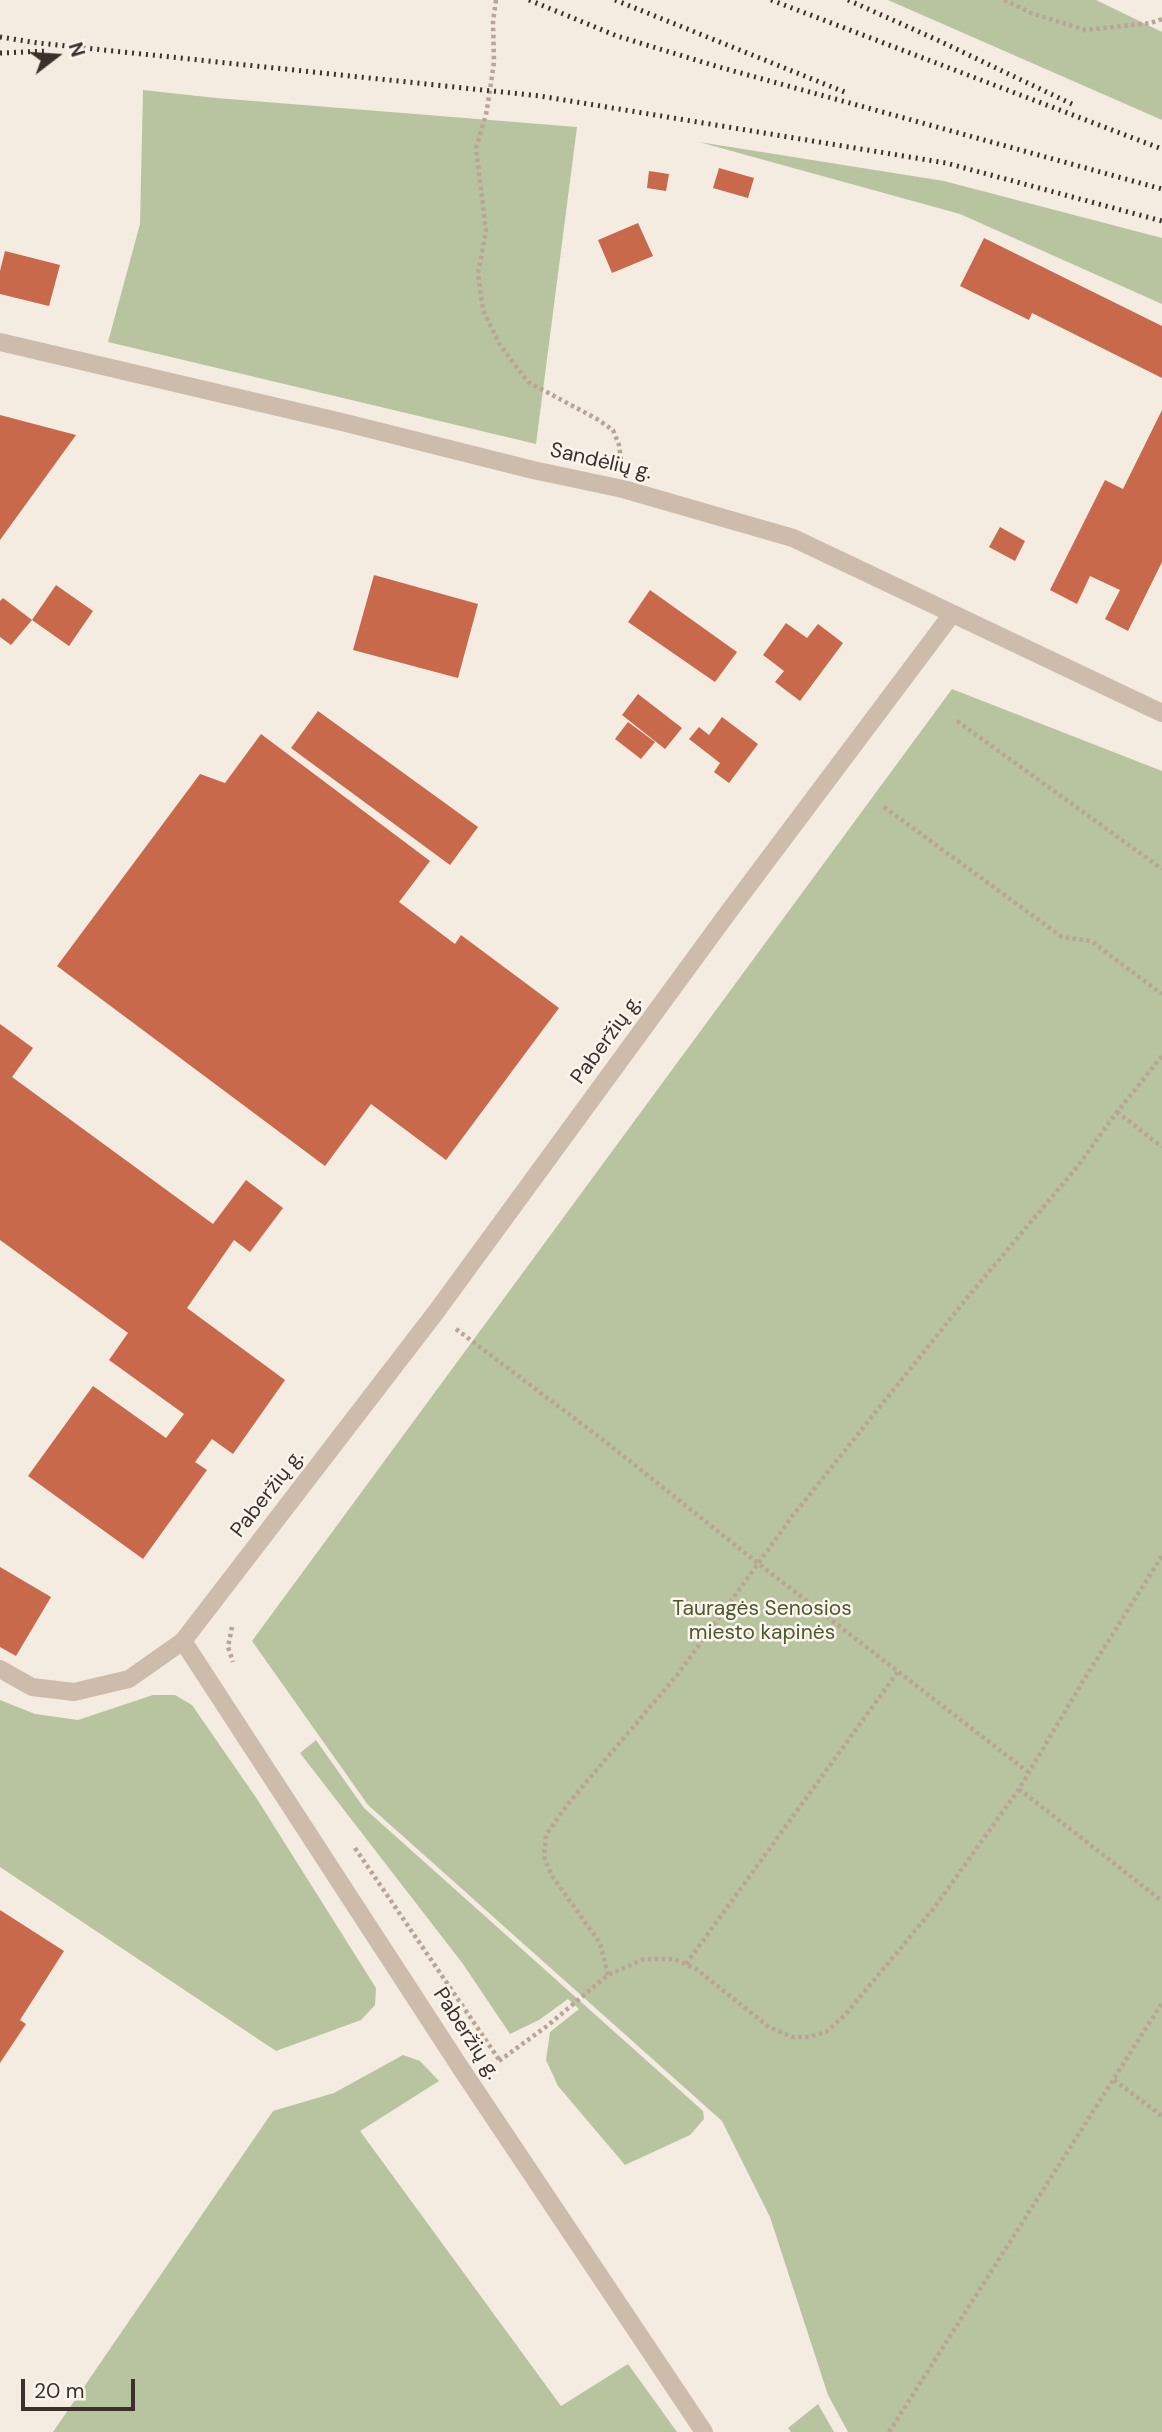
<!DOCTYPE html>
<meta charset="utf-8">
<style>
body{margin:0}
#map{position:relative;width:1162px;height:2432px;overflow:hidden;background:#f4ebe1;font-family:"DM Sans",sans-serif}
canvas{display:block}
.north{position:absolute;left:21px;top:21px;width:70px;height:70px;-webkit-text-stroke:5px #fbf5ee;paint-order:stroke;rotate:73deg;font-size:19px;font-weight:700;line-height:28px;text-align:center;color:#3b302b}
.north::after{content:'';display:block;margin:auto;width:24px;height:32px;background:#3b302b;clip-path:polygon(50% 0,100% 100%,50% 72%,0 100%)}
.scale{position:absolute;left:21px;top:2379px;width:114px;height:32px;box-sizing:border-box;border:4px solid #3b302b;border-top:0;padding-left:9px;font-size:21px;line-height:24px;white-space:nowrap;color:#3b302b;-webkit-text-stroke:5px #fbf5ee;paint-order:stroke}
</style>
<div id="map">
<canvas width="1162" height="2432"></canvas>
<div class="north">N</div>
<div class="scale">20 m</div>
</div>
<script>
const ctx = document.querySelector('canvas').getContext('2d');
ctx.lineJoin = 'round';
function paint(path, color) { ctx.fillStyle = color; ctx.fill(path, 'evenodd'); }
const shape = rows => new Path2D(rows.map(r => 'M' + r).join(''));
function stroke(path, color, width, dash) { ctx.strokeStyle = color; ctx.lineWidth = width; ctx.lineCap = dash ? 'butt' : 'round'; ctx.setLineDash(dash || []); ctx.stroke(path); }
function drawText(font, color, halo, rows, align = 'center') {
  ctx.font = font + ' "DM Sans",sans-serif'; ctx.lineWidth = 5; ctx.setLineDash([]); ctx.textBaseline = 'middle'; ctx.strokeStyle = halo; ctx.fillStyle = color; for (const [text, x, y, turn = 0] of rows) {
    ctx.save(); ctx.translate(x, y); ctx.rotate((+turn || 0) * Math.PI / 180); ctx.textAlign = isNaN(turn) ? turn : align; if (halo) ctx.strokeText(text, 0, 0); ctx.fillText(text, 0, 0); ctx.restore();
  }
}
paint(shape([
 [888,0,1096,0,1162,32,1162,120],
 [143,90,216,98,577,127,536,444,108,342,140,224],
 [699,142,944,181,1162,238,1162,304,960,214],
 [952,689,1162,771,1162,2432,848,2432,828,2395,770,2217,722,2121,368,1805,252,1641],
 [153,1695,175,1695,192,1705,257,1799,376,1988,375,2005,361,2020,276,2051,0,1867,0,1700,35,1714,78,1720],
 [316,1740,364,1808,703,2111,704,2119,690,2135,625,2165,558,2086,546,2060,550,2032,579,2009,568,1999,539,2020,510,2034,463,1964,300,1753],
 [403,2055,420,2061,439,2081,360,2131,561,2406,628,2364,677,2432,53,2432,273,2111,334,2093],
 [818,2404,834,2432,791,2432,788,2428]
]), '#b8c4a0');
paint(shape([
 [719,168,754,178,748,198,713,188],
 [649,171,669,174,666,191,647,188],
 [638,223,653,256,612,273,598,240],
 [984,238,1162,326,1162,378,1032,313,1029,320,960,286],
 [5,251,60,265,49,306,0,294,0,271],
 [1162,410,1162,562,1128,631,1105,619,1120,590,1090,576,1077,604,1050,590,1105,480,1123,489],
 [0,415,76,435,0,540],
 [1000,527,1025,541,1015,561,989,547],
 [374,575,478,604,458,678,353,650],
 [56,585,93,611,69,646,32,620],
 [650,590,737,652,715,682,628,622],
 [3,598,32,620,11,645,0,637,0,601],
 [786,623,807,638,818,624,843,643,800,701,775,682,784,671,763,655],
 [638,694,682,728,665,749,622,715],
 [318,711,478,827,450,865,291,748],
 [722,717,758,744,729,783,714,772,720,763,689,739,699,727,709,735],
 [628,722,655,742,641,759,615,739],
 [261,734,430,861,399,902,455,944,461,935,559,1008,446,1160,371,1104,325,1166,57,966,200,774,225,783],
 [0,1024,33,1048,12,1077,213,1224,246,1180,283,1208,250,1252,234,1240,187,1308,285,1380,233,1454,212,1439,195,1462,207,1470,143,1559,28,1476,93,1386,166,1438,184,1414,109,1360,128,1333,0,1240],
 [0,1567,51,1597,16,1656,0,1647],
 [0,1910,64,1951,20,2020,26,2024,0,2063]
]), '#c8694b');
stroke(shape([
 [496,0,493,22,494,62,490,90,486,115,476,148,486,231,478,274,483,310,500,345,528,382,597,419,613,430,619,445,621,460],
 [1004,0,1031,13,1085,30,1151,23,1162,19],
 [957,721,1162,869],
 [884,807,1062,937,1091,941,1162,994],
 [1117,1112,1162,1147],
 [456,1329,607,1443,759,1564,1028,1772],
 [232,1627,228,1647,233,1662],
 [1019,1789,1162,1901],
 [355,1848,500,2061],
 [686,1964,899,1670],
 [608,1975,600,1943,552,1876,544,1857,546,1835,567,1805,678,1674,794,1514,967,1298,1077,1167,1117,1112,1162,1056],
 [499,2061,547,2026,608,1975,644,1959,674,1959,696,1969,769,2027,792,2037,809,2037,826,2032,845,2015,934,1908,1019,1789,1083,1681,1162,1556],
 [1114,2080,1162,2116],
 [889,2432,1162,2003]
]), '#b9a596', 4.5, [3.5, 3.5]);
stroke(shape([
 [0,342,346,423,533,470,623,489,793,538,1162,713],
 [0,1669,32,1687,74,1692,129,1679,183,1641],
 [704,2432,460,2067,183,1641,436,1312,730,910,952,614]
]), '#cdbbac', 18);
stroke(shape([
 [529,0,617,36,719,67,1162,189],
 [615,0,847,93],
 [771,0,1162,149],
 [848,0,933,38,1074,105],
 [0,37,38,43,540,96,946,163,1162,221],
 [0,53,49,51]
]), '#3b302b', 5, [2, 5]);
drawText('21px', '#3b302b', '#fbf5ee', [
 ["Sandėlių g.",601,462,13],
 ["Paberžių g.",607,1040,-54],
 ["Paberžių g.",268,1494,-52],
 ["Paberžių g.",466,2034,57]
]);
drawText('21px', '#4a5a2e', '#fbf5ee', [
 ["Tauragės Senosios",762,1609],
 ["miesto kapinės",762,1633]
]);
</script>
